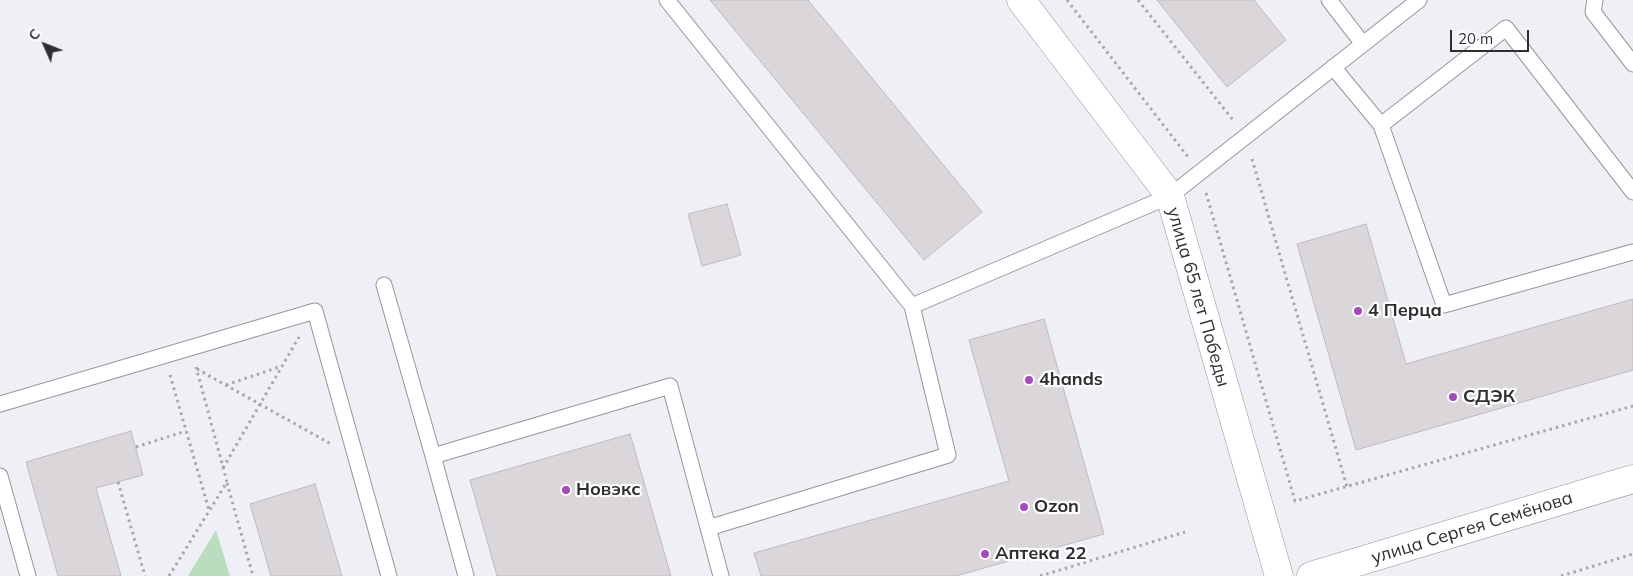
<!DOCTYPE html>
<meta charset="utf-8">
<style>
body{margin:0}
#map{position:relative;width:1633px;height:576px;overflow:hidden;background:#eff0f6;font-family:Mulish,sans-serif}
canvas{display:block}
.north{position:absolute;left:20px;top:20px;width:50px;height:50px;-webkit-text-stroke:4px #fdfeff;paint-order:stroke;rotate:314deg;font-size:14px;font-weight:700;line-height:20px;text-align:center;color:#2e2e30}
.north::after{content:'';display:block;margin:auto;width:18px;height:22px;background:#2e2e30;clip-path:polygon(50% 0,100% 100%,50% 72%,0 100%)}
.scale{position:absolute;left:1450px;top:30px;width:79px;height:22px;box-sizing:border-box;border:2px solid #2e2e30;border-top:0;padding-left:6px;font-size:15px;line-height:18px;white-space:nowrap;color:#2e2e30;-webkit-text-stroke:4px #fdfeff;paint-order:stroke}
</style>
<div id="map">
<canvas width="1633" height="576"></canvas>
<div class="north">С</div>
<div class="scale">20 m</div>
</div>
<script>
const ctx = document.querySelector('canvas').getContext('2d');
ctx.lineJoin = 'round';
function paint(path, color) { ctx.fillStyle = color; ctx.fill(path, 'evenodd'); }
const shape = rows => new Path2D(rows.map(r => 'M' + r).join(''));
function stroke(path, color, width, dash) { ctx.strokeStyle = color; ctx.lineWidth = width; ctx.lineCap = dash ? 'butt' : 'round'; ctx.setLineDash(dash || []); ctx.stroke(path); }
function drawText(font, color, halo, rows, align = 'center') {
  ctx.font = font + ' Mulish,sans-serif'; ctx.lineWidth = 4.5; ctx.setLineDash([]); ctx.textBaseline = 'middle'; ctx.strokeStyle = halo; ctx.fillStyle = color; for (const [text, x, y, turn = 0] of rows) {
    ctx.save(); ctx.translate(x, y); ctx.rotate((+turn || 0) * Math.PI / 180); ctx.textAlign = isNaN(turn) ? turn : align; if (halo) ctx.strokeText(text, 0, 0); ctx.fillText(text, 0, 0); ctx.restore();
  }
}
paint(shape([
 [216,530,230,576,188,576]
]), '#baddc0');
const building = shape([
 [710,0,808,0,982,212,924,260,710,0],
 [1157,0,1254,0,1286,40,1227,87,1157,0],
 [727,204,741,255,702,266,688,214,727,204],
 [1366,224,1406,364,1633,299,1633,370,1356,450,1297,244,1366,224],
 [1044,319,1104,534,956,576,761,576,754,553,1009,481,969,340,1044,319],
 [131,431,143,475,96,488,121,576,58,576,26,462,131,431],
 [630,434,671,576,497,576,470,480,630,434],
 [315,484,342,576,271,576,250,504,315,484]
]);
paint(building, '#dad6da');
stroke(building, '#bebabf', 1);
const service = shape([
 [667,0,912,306,948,455,708,528],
 [1329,0,1363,44],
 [1595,0,1593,12,1633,64],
 [1333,67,1381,125,1444,305,1633,252],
 [1381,125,1506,28,1633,192],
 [384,285,433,456,670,386,721,576],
 [912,306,1170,196,1419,0],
 [0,404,315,311,389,576],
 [433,456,466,576],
 [0,476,28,576]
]);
const minor = shape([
 [1021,0,1170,196,1279,576],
 [1311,576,1633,479]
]);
stroke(service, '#95969b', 17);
stroke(minor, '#95969b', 29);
stroke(shape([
 [1067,0,1188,157],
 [1138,0,1233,120],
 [1252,159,1347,487],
 [1206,193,1295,501,1633,406],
 [197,369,331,444],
 [170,375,209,510],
 [226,385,282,366],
 [136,447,186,431],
 [223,468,299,337],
 [118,482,145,576],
 [227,483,253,576],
 [169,576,227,482,196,367],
 [1040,576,1185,532],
 [1561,576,1633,554]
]), '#a6a7ab', 3, [2.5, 4]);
stroke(service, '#fff', 15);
stroke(minor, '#fff', 28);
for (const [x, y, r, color] of [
 [1358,311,5,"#a44cb9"],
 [1029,380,5,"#a44cb9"],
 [1453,397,5,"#a44cb9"],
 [566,490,5,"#a44cb9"],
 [1024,507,5,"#a44cb9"],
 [985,554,5,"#a44cb9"]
]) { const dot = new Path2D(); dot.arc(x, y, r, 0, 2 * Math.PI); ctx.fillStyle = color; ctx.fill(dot); stroke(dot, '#fdfeff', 2); }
drawText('18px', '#2e2e30', '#fdfeff', [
 ["улица 65 лет Победы",1198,297,74],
 ["улица Сергея Семёнова",1472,528,-17]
]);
drawText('bold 18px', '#2e2e30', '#fdfeff', [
 ["4 Перца",1368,311],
 ["4hands",1039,380],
 ["СДЭК",1463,397],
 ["Новэкс",576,490],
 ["Ozon",1034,507],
 ["Аптека 22",995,554]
], 'left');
</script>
